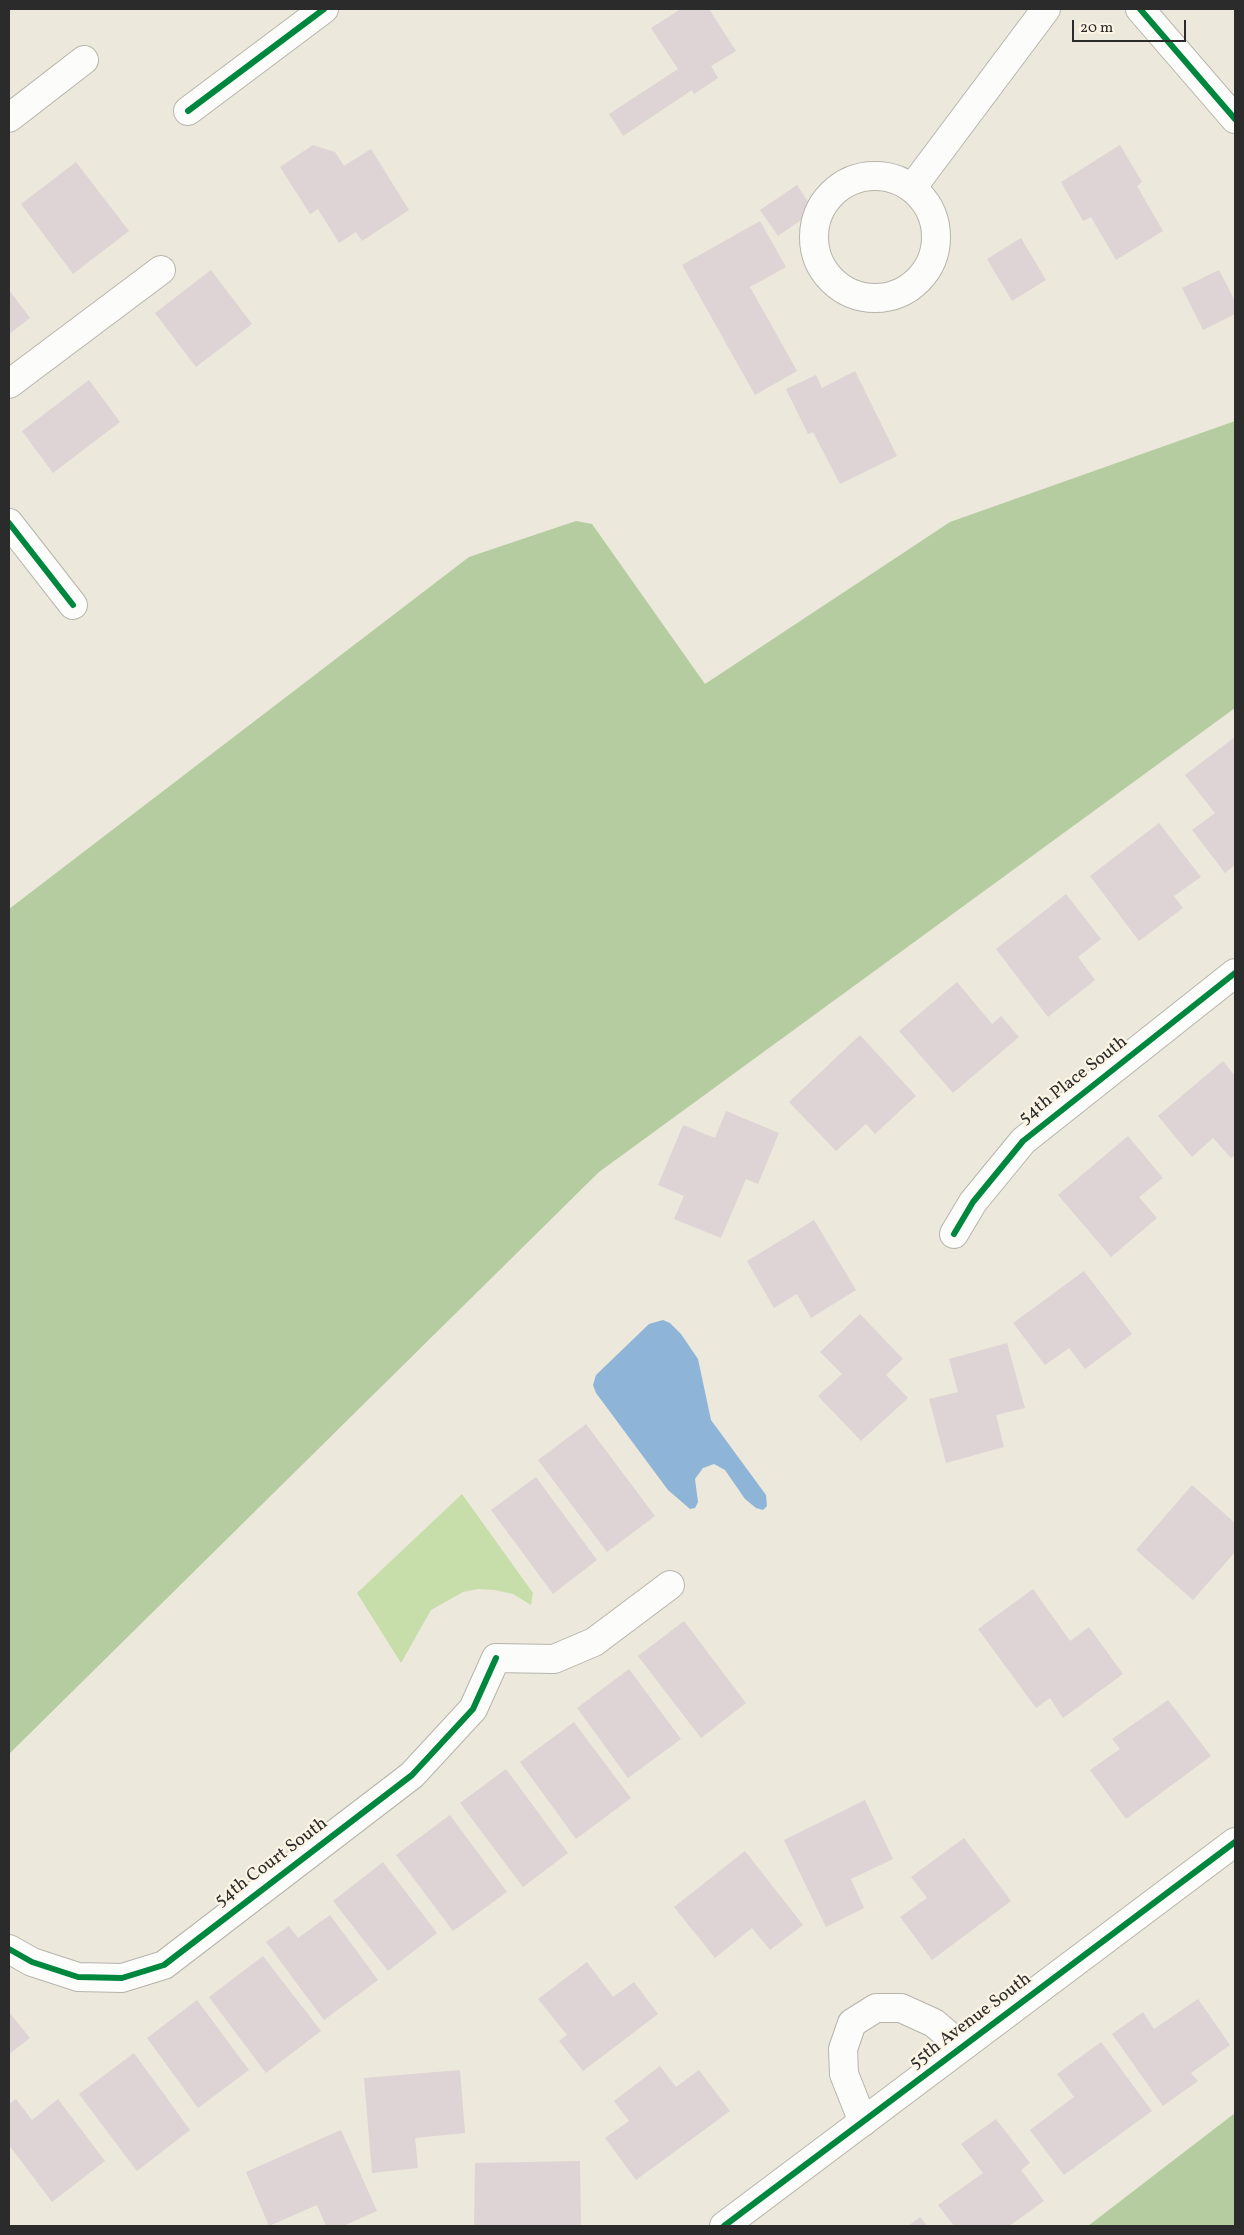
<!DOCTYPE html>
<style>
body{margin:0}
#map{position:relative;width:1244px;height:2235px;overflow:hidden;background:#ece8db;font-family:Vollkorn,serif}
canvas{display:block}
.frame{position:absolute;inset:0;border:10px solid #2b2b2b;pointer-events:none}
.scale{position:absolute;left:1072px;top:20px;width:114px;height:22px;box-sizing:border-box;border:2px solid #2b2b2b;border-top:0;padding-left:6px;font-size:15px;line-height:18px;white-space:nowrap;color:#2b2b2b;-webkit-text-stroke:4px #fcf5e5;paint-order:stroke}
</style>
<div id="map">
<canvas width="1244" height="2235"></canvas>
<div class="frame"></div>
<div class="scale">20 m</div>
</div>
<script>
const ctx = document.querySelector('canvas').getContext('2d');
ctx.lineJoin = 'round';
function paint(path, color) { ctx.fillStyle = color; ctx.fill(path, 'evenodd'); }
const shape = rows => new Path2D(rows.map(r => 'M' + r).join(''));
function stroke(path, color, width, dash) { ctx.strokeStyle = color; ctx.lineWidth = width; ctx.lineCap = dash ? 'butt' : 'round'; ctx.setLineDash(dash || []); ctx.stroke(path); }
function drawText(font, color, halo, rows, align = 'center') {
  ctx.font = font + ' Vollkorn,serif'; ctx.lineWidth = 4.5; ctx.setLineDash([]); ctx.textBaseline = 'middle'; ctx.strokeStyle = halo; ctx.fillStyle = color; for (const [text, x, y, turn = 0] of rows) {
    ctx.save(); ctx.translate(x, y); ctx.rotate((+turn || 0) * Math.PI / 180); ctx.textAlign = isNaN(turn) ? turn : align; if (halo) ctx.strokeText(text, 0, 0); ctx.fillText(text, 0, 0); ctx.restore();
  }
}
paint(shape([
 [462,1494,533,1593,531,1605,513,1594,495,1590,478,1589,463,1592,431,1610,401,1663,357,1593]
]), '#c8deaa');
paint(shape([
 [1235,421,1235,708,599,1172,9,1754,9,909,469,557,576,521,592,524,705,684,950,522],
 [1235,2113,1235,2226,1088,2226]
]), '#b4cca0');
paint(shape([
 [663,1320,670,1323,681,1334,698,1359,711,1420,766,1495,767,1506,763,1510,756,1508,745,1499,725,1470,714,1464,703,1468,695,1479,698,1502,695,1508,690,1509,668,1490,596,1393,593,1385,596,1375,649,1324]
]), '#8eb5d7');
paint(shape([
 [681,9,709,9,736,51,711,66,718,78,694,94,692,90,623,136,609,114,678,69,651,28],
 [313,145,335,152,344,166,371,149,409,210,362,241,356,232,339,243,318,209,310,214,280,167],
 [1120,145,1142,182,1137,186,1163,231,1116,260,1091,217,1083,221,1061,182],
 [76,162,129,231,73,274,21,204],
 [797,185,814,211,778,236,760,210],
 [760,221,786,267,750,287,797,371,755,395,682,265],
 [1021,238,1046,280,1012,301,987,259],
 [211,270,252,324,196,367,155,313],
 [1219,270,1235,301,1235,314,1203,330,1182,288],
 [9,290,30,318,9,334],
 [855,371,897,456,840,484,813,432,808,434,786,389,816,375,822,388],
 [89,380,120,422,53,473,22,431],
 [1235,737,1235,865,1225,873,1192,830,1215,813,1185,775],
 [1159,823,1201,877,1174,896,1183,908,1139,941,1090,876],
 [1066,894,1101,939,1078,957,1095,980,1048,1017,996,949],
 [957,982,992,1024,1001,1016,1019,1037,953,1093,899,1031],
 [860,1035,916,1096,875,1134,866,1124,836,1151,789,1102],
 [1223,1061,1235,1076,1235,1155,1231,1158,1213,1138,1192,1157,1158,1116],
 [726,1111,779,1133,758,1184,746,1179,721,1238,674,1219,684,1196,658,1185,683,1125,715,1138],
 [1128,1136,1163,1178,1139,1197,1157,1218,1111,1257,1058,1195],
 [814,1220,856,1290,811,1318,797,1294,774,1308,747,1261],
 [1084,1271,1132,1334,1085,1369,1069,1348,1045,1365,1013,1323],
 [860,1314,903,1359,886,1375,908,1398,861,1441,818,1396,842,1374,820,1352],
 [1007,1343,1025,1408,996,1415,1004,1447,946,1463,929,1399,958,1392,949,1359],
 [586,1424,655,1516,607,1552,538,1460],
 [536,1477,597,1560,553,1594,491,1510],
 [1192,1485,1235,1523,1235,1552,1193,1600,1136,1550],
 [1033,1589,1070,1641,1089,1627,1123,1674,1063,1718,1050,1698,1036,1708,978,1629],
 [684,1621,746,1703,701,1738,638,1656],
 [629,1669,681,1739,628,1778,577,1708],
 [1168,1700,1211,1756,1126,1819,1090,1770,1120,1749,1112,1739],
 [574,1722,631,1798,576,1839,520,1762],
 [506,1769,568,1853,523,1887,460,1803],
 [865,1800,893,1859,851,1879,864,1908,826,1927,784,1840],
 [450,1815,507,1892,453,1931,396,1855],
 [964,1838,1011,1901,932,1960,900,1917,927,1898,911,1877],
 [745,1851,803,1925,770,1950,752,1928,715,1958,674,1907],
 [383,1862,437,1933,388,1971,333,1901],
 [330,1915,378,1980,324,2020,266,1942,289,1926,298,1938],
 [263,1956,321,2031,266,2073,209,1997],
 [587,1962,613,1997,634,1982,658,2014,583,2071,559,2041,567,2035,538,1999],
 [1198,1999,1230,2045,1191,2073,1198,2081,1163,2106,1112,2034,1143,2012,1154,2029],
 [197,2000,249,2070,198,2108,147,2038],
 [9,2012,30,2038,9,2054],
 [1101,2042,1152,2111,1064,2175,1030,2130,1074,2097,1057,2074],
 [134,2053,190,2130,137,2171,79,2094],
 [660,2066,676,2087,699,2070,730,2111,636,2180,605,2138,629,2121,614,2101],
 [460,2070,465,2133,415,2138,418,2168,372,2173,364,2078],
 [16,2099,32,2120,58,2099,105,2161,52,2202,9,2145,9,2104],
 [996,2119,1030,2163,1021,2170,1044,2201,1009,2226,954,2226,938,2205,983,2173,961,2144],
 [341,2130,377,2211,343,2226,326,2226,317,2205,269,2226,246,2172],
 [580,2161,581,2226,474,2226,475,2163],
 [920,2217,927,2226,908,2226]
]), '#ded3d5');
const minor = shape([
 [1140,9,1235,119],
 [188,111,324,9],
 [9,118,84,60],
 '814 237a61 61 0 1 1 122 0a61 61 0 1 1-122 0Z',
 [912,188,1046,9],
 [9,384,161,270],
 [9,523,73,605],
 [954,1234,973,1202,1023,1141,1235,973],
 [9,1949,32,1962,78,1977,122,1978,164,1965,412,1775,473,1709,496,1658,554,1659,594,1642,670,1585],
 [863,2122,844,2074,843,2049,852,2023,876,2008,901,2008,934,2023,962,2047],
 [724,2226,1235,1842]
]);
stroke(minor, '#b6b4ac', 30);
stroke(minor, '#fcfcfa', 28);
stroke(shape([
 [1140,9,1235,119],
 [188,111,324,9],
 [9,523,73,605],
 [954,1234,973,1202,1023,1141,1235,973],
 [9,1949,32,1962,78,1977,122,1978,164,1965,412,1775,473,1709,496,1658],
 [724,2226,1235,1842]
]), '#00873e', 6);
drawText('18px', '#2b2b2b', '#fcf5e5', [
 ["54th Place South",1074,1081,-38],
 ["54th Court South",272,1863,-37],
 ["55th Avenue South",971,2022,-37]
]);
</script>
